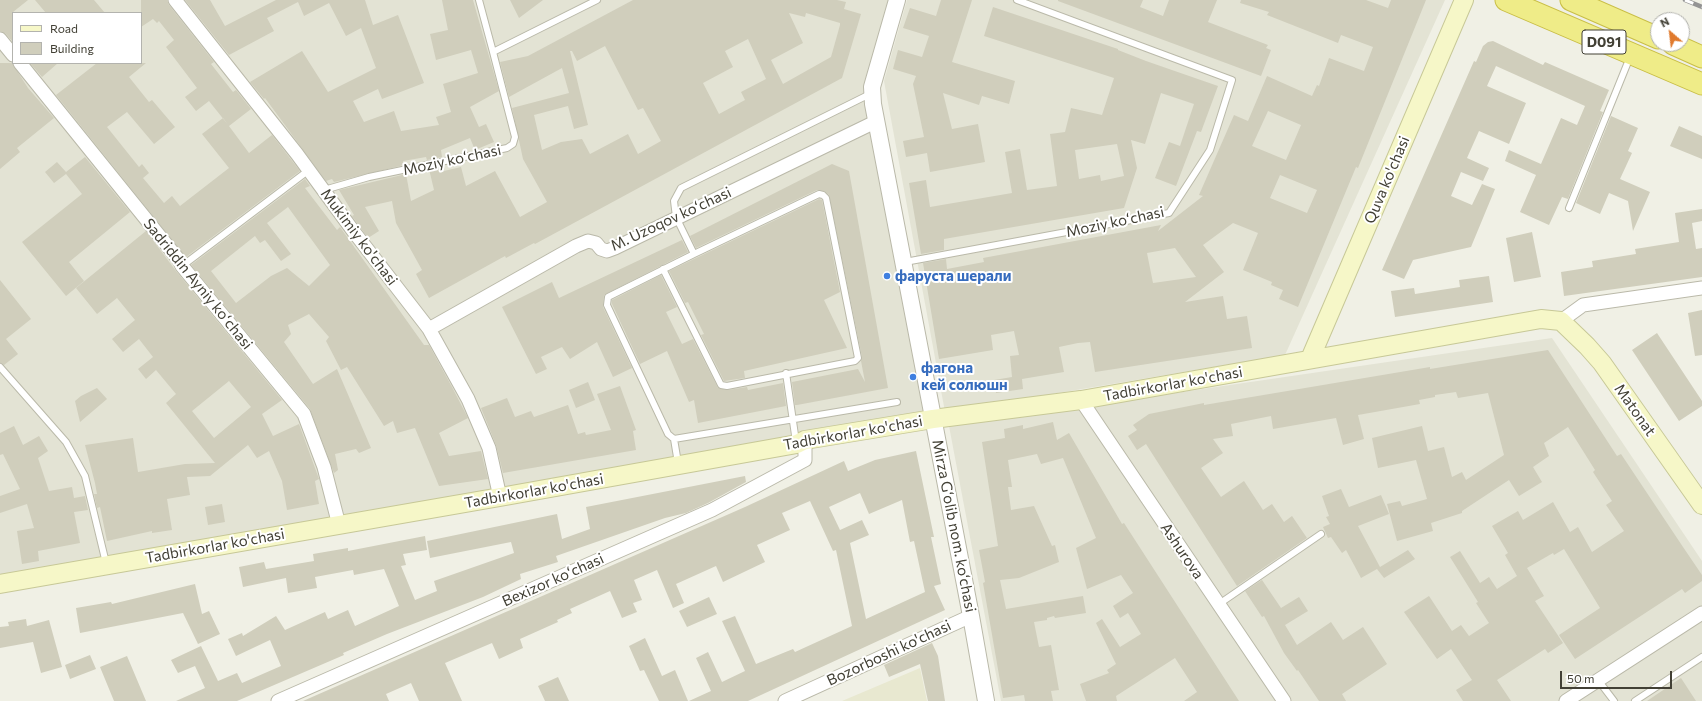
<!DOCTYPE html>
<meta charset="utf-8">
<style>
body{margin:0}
#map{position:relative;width:1702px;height:701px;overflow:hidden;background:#f0f0e5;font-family:Commissioner,sans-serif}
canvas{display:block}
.legend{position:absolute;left:12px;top:12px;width:130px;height:52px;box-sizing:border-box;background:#fff;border:1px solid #b3b3ae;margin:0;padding:5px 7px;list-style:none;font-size:12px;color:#424035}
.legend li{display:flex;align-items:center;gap:8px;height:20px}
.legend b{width:20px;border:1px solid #b3b3ae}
.north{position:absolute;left:1650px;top:12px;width:40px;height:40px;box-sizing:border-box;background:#fff;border:1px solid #b3b3ae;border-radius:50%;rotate:332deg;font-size:11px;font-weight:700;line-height:16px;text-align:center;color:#424035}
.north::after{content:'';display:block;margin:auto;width:14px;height:18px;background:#e07a2d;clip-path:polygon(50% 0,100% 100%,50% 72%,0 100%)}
.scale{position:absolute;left:1560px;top:671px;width:112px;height:18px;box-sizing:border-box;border:2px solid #424035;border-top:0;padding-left:5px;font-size:12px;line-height:14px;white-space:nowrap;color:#424035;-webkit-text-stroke:3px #fff;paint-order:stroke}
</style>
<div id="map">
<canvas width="1702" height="701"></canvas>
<ul class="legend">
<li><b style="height:5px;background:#f6f7c8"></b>Road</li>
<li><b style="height:11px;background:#d0cebc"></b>Building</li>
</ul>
<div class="north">N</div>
<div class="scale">50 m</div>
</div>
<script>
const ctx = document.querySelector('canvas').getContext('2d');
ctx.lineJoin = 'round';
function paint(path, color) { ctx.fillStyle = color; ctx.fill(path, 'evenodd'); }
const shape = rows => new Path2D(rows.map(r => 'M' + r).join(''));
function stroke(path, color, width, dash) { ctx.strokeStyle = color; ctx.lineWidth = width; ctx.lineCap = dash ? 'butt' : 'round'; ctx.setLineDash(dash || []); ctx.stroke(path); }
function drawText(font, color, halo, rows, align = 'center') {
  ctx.font = font + ' Commissioner,sans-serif'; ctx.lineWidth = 4; ctx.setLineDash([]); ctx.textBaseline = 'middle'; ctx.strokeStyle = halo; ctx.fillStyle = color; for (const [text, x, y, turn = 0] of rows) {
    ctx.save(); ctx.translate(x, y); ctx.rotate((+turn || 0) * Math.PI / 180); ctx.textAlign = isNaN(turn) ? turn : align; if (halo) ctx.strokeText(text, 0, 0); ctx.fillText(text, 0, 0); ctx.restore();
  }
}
paint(shape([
 [0,0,901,0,873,104,933,419,0,584],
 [13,13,141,13,141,63,13,63],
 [907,0,1445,0,1285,355,945,412,884,81],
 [1552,338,1702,561,1702,701,1001,701,949,426]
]), '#e3e3d4');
paint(shape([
 [920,668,927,701,842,701]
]), '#e8e8d0');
paint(shape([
 [0,0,28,0,13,12,12,41,6,34,0,31],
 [35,0,94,0,105,13,46,13],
 [141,0,167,0,169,5,214,62,211,64,233,92,236,90,251,109,229,126,209,101,196,111,185,97,197,88,166,47,174,40,159,21,157,23,153,19,141,27],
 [185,0,210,0,225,26,276,0,365,0,373,25,398,15,424,83,382,99,378,89,353,101,364,122,394,111,401,131,439,125,436,117,451,112,443,84,478,73,471,50,436,60,430,34,448,30,442,0,473,0,499,91,470,107,479,127,486,124,494,142,475,150,470,138,441,150,442,157,427,160,426,157,403,161,404,165,334,182,332,179,326,181,265,98,264,99,250,82,302,51,328,92,376,68,361,28,346,36,329,3,304,16,298,2,267,18,274,31,229,55],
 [510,0,543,0,519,18],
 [633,0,837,0,846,2,844,9,861,14,842,78,535,244,534,243,506,258,505,256,429,298,416,274,422,270,396,223,392,201,365,207,379,231,368,238,352,216,354,215,339,190,406,174,411,201,434,190,429,169,444,166,444,171,461,167,466,186,495,171,520,217,547,202,523,159,512,108,569,93,562,68,509,97,500,62,528,56],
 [789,13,805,17,806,13,840,23,840,25,831,57,783,84,771,60,803,43],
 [748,39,766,79,741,92,745,100,719,114,703,83,733,67,725,51],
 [605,46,638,110,643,108,661,141,638,154,628,134,590,154,582,139,561,142,542,150,534,115,568,106,574,129,588,125,570,51,572,51,577,61],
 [941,0,972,0,952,62,1015,81,1009,104,982,96,979,105,943,93,952,129,978,124,985,162,930,172,927,153,906,157,903,141,924,137,913,84,916,76,893,69,898,50,922,57,929,36,903,28,910,8,936,16],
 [1058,0,1143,0,1140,7,1163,16,1169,0,1217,0,1208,22,1268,45,1266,48,1271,50,1261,76,1058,1],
 [1241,0,1366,0,1388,8,1391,0,1426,0,1358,168,1356,167,1298,307,1279,299,1283,290,1271,285,1272,282,1243,270,1258,233,1233,223,1203,245,1224,272,1185,302,1223,296,1227,319,1247,316,1252,348,1095,372,1090,342,1078,343,1059,347,1064,372,1022,379,1023,389,996,393,994,380,1012,377,1010,356,1019,355,1014,331,991,335,993,350,939,359,923,263,946,259,947,269,984,262,983,258,1161,225,1158,231,1203,196,1199,195,1234,115,1248,121,1267,76,1312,96,1317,85,1319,86,1329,58,1364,71,1373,47,1341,35,1338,43,1267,15,1269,12,1240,3],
 [1268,111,1301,125,1286,160,1252,146],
 [1280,175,1317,190,1307,213,1270,198],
 [1175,248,1196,277,1153,283,1147,253],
 [993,7,1118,49,1118,50,1146,61,1218,86,1201,132,1197,131,1176,186,1155,178,1169,142,1180,146,1194,104,1161,93,1145,144,1131,140,1137,168,1124,208,944,239,944,250,921,254,909,183,926,180,930,207,1012,193,1005,152,1020,149,1027,190,1057,186,1050,134,1065,132,1071,108,1102,115,1114,78,984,36],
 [1117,144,1124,176,1101,181,1100,175,1079,179,1075,150],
 [1493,41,1543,65,1545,62,1609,90,1600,111,1603,112,1568,199,1562,197,1549,225,1520,212,1536,175,1505,161,1509,150,1541,164,1561,118,1577,125,1585,106,1496,66,1487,86,1526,103,1509,144,1479,131,1467,158,1489,168,1483,181,1461,172,1451,196,1472,205,1482,184,1495,189,1471,247,1413,260,1404,279,1382,270,1474,61,1476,62,1483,46,1488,42],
 [0,63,12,63,28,88,54,118,17,148,20,152,0,169],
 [30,63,58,63,42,77],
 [97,63,146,63,129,77,149,102,152,100,175,127,154,144,127,112,107,127,139,167,142,164,149,173,143,178,164,203,172,196,180,206,229,168,202,134,223,118,249,153,272,135,300,171,186,257,56,95],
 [1611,116,1638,128,1628,151,1632,153,1620,179,1650,192,1633,231,1628,201,1609,193,1600,214,1576,203],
 [1679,126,1702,136,1702,159,1670,146],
 [85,157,130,212,69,262,84,281,66,296,22,242,82,194,66,174,54,183,45,172,57,162,66,172],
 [832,164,849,171,888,388,797,405,795,405,792,382,858,369,865,382,861,361,862,357,829,195,824,191,817,190,696,248,690,236],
 [305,179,310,186,305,188,337,230,340,227,424,345,429,345,452,387,468,418,439,433,449,456,481,451,488,479,439,486,415,428,397,433,393,421,384,426,347,367,341,370,326,341,329,337,309,314,288,325,291,334,284,342,313,384,337,369,371,448,359,453,356,449,335,454,338,470,334,473,310,409,191,265],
 [288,207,330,265,309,286,287,268,271,276,236,303,211,271,255,236,260,243,265,240,281,261,291,254,267,223],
 [819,199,822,200,840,292,824,300,847,348,744,371,745,378,724,381,701,335,704,334,688,302,685,303,669,271],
 [1702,209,1702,221,1692,223,1696,249,1702,248,1702,277,1564,296,1561,272,1593,267,1592,261,1636,254,1635,249,1679,242,1675,213],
 [146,231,176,271,282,400,262,414,273,436,299,424,319,479,315,481,319,504,287,510,282,481,269,451,257,458,248,445,210,476,187,477,190,495,167,499,172,530,152,533,152,531,107,541,100,507,97,508,94,494,97,494,95,483,85,445,133,438,138,472,185,464,215,463,166,403,176,394,156,370,146,379,138,369,153,357,139,339,123,352,112,339,135,320,117,298,97,314,76,288],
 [229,381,251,407,214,438,192,411],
 [1532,232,1541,277,1514,282,1506,238],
 [682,240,688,252,604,295,603,307,632,368,613,377,597,342,570,359,562,347,541,357,547,369,536,374,502,307,552,282,559,298],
 [661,275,677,307,666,312,682,344,693,339,718,388,728,390,747,387,748,390,783,383,786,406,698,423,694,400,689,402,667,351,640,364,612,304,612,300],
 [1489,276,1493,302,1395,317,1391,291,1414,288,1415,294,1460,287,1459,280],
 [0,280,31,319,6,339,18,354,4,365,0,363],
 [1702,310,1702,355,1695,356,1688,313],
 [1657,333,1702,401,1702,406,1679,421,1632,350],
 [1548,350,1617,456,1621,454,1683,547,1702,575,1702,581,1685,593,1682,589,1575,659,1559,635,1600,608,1564,549,1554,555,1553,553,1527,568,1544,596,1535,601,1563,643,1548,653,1545,649,1497,680,1511,701,1463,701,1456,690,1472,680,1451,649,1437,659,1404,612,1429,596,1452,631,1461,625,1469,636,1489,623,1476,603,1478,602,1450,557,1460,551,1480,583,1489,577,1497,589,1517,576,1505,555,1508,553,1492,526,1518,511,1523,520,1553,502,1570,532,1578,527,1592,552,1624,531,1606,505,1612,501,1593,472,1595,470,1568,427,1544,443,1549,456,1533,467,1542,482,1519,496,1509,480,1462,511,1462,513,1431,523,1433,531,1397,541,1387,504,1400,501,1402,506,1427,499,1416,460,1378,468,1372,438,1422,426,1428,451,1444,447,1452,477,1462,472,1466,480,1504,455,1488,393,1458,398,1456,392,1435,395,1435,397,1419,400,1420,404,1358,415,1364,439,1343,445,1336,418,1273,429,1271,416,1231,424,1233,436,1213,439,1223,453,1201,468,1221,497,1244,481,1263,510,1272,504,1284,522,1292,516,1307,538,1237,586,1146,444,1137,450,1128,436,1137,430,1133,425,1149,414,1204,403,1204,405,1430,367,1430,369],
 [588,382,595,400,576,408,569,390],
 [620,386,636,430,633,431,636,450,503,473,496,445,481,408,507,398,515,417,531,411,534,417,568,405,578,434,585,432,586,435,611,430,597,394],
 [97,388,107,399,80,422,75,401,81,396],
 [1053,422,1057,440,1069,433,1122,524,1124,523,1239,701,1184,701,1197,692,1175,658,1116,696,1117,701,1086,701,1080,684,1109,673,1107,670,1116,664,1096,623,1102,619,1120,647,1141,634,1128,613,1120,618,1113,606,1133,593,1121,575,1087,589,1076,548,1096,538,1063,458,1041,464,1037,454,1008,460,1012,487,1008,487,1011,510,1034,506,1052,546,1055,545,1059,562,1019,578,1000,580,1006,609,1083,596,1086,613,1055,618,1054,616,1047,618,1047,620,1034,622,1039,647,1051,645,1059,690,1051,691,1053,701,1025,701,1024,695,1003,698,983,583,985,582,979,550,998,546,982,442,1005,438,1004,429,1023,425,1023,429],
 [14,426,23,445,39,436,48,451,38,458,49,491,72,487,74,498,85,496,88,510,74,512,80,543,38,551,39,561,22,564,17,531,34,528,27,504,0,513,0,496,20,489,3,454,0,455,0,433],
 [916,451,934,537,931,537,941,584,934,586,945,610,748,701,689,701,711,691,696,658,708,652,722,682,745,671,722,621,735,616,756,664,793,649,795,652,852,626,836,550,833,551,810,501,782,513,790,530,757,545,765,562,723,582,716,566,676,584,684,603,673,608,657,570,634,580,642,600,633,603,637,612,622,618,610,591,570,609,572,613,557,620,558,622,520,639,523,648,499,659,492,643,445,663,462,701,419,701,411,683,386,694,389,701,303,701,745,507,844,461,848,471,875,460],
 [860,493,869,514,902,500,910,542,914,541,925,592,866,619,850,543,869,535,862,520,840,530,829,507],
 [745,476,746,482,708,503,686,513,665,518,556,556,558,562,520,574,521,579,483,597,387,634,343,653,344,655,237,701,176,701,205,688,195,666,178,673,171,660,201,646,218,681,237,673,242,683,281,666,270,640,236,656,228,639,242,633,243,636,276,616,285,630,325,612,328,619,348,610,355,626,399,606,384,569,354,575,353,570,315,577,317,588,288,593,286,578,243,587,239,567,264,562,266,569,314,561,313,554,348,548,348,551,425,536,427,550,403,554,406,565,401,566,415,600,437,591,434,581,514,553,511,542,430,558,427,541,557,514,562,539,590,529,586,507],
 [1341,489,1349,507,1381,495,1389,514,1358,526,1380,567,1408,550,1415,559,1384,578,1377,569,1361,578,1346,550,1342,553,1331,537,1328,538,1323,527,1330,524,1326,517,1329,516,1322,496],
 [222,504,225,522,208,525,205,507],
 [1262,580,1281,608,1299,597,1308,611,1285,625,1297,645,1331,622,1343,640,1363,627,1387,664,1342,694,1346,701,1319,701,1298,670,1297,671,1284,653,1264,616,1262,617,1245,591],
 [195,584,202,614,209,611,220,634,198,644,183,613,80,633,76,608,111,602,112,604],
 [709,597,717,614,687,627,679,611],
 [26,619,27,626,49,620,62,667,41,673,33,642,0,648,0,627,9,626,8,622],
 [645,638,662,676,675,670,688,701,659,701,644,670,640,671,629,646],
 [932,643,938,656,945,701,928,701,920,664,889,677,884,665],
 [90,655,96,669,70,679,65,665],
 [127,656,146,701,114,701,100,667],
 [558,677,569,701,545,701,538,686],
 [1681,678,1696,701,1647,701]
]), '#d0cebc');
const service = shape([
 [479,0,493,52],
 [324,190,369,177,507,148,513,144,515,137,493,52,597,0],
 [1569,208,1630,57],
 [694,254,676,217,674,201,681,188,872,93],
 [905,262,1169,213,1210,150,1232,80,1017,0],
 [182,266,309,170],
 [663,269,721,385,727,386,855,361,858,358,826,198,823,195,819,194,694,254,608,297,607,305,668,434,674,439,897,402],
 [0,367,66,442,85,476,106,563],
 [786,373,796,442],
 [674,439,678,463],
 [1219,604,1321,534],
 [1598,680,1614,701],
 [1635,701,1702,657]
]);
const minor = shape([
 [175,0,297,154,354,232,429,329,468,399,489,448,500,497],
 [0,39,13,55],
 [20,63,179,260,182,266,304,414,324,467,339,525],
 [1561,321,1583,305,1702,288],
 [429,329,576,246,588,241,596,243,601,249,607,251,615,248,875,122],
 [1081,400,1284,701],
 [278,701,712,510,805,460,805,440],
 [785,701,971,616],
 [1566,701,1702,613]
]);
const tertiary = shape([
 [897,0,872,87,873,104,971,616,986,701]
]);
const secondary = shape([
 [1310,359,1464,0],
 [0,584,500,497,797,444,805,440,933,419,1081,400,1541,319,1561,321,1587,346,1602,363,1702,505]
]);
const trunk = shape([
 [1506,0,1702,84],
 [1571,0,1658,38],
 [1673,44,1702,57]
]);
stroke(service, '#bab9a9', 8);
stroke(minor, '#bab9a9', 15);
stroke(tertiary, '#bab9a9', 18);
stroke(secondary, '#c7c897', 20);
stroke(trunk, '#c9be46', 23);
stroke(service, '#fff', 6);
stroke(minor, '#fff', 13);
stroke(tertiary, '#fff', 16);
stroke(secondary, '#f6f7c8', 18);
stroke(trunk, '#efec88', 21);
const rail = shape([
 [1685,0,1702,7]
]);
stroke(rail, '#949494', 4.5);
stroke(rail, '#fff', 3, [9]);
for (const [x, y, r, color] of [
 [887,276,4,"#3f7fe0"],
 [913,377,4,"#3f7fe0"]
]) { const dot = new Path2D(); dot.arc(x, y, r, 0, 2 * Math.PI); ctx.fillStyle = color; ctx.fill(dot); stroke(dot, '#fff', 1.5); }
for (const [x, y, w] of [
 [1604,42,44]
]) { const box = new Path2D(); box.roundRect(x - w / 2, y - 12, w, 24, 3); ctx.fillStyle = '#fff'; ctx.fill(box); stroke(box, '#424035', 1); }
drawText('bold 14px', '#424035', null, [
 ["D091",1604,42]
]);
drawText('15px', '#424035', '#fff', [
 ["Moziy koʻchasi",452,160,-12],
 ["Quva ko'chasi",1387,180,-67],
 ["M. Uzoqov koʻchasi",671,219,-25],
 ["Moziy koʻchasi",1115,222,-12],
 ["Mukimiy ko'chasi",359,237,53],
 ["Sadriddin Ayniy koʻchasi",198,284,51],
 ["Tadbirkorlar ko'chasi",1173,384,-10],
 ["Matonat",1635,410,55],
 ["Tadbirkorlar ko'chasi",853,433,-10],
 ["Tadbirkorlar ko'chasi",534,491,-10],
 ["Mirza G‘olib nom. ko‘chasi",954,526,79],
 ["Tadbirkorlar ko'chasi",215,546,-10],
 ["Ashurova",1182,551,56],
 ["Bexizor koʻchasi",553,580,-24],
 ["Bozorboshi ko'chasi",889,653,-25]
]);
drawText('bold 15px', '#366cbe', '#fff', [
 ["фаруста шерали",895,276],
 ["фагона",921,368],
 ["кей солюшн",921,385]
], 'left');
</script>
